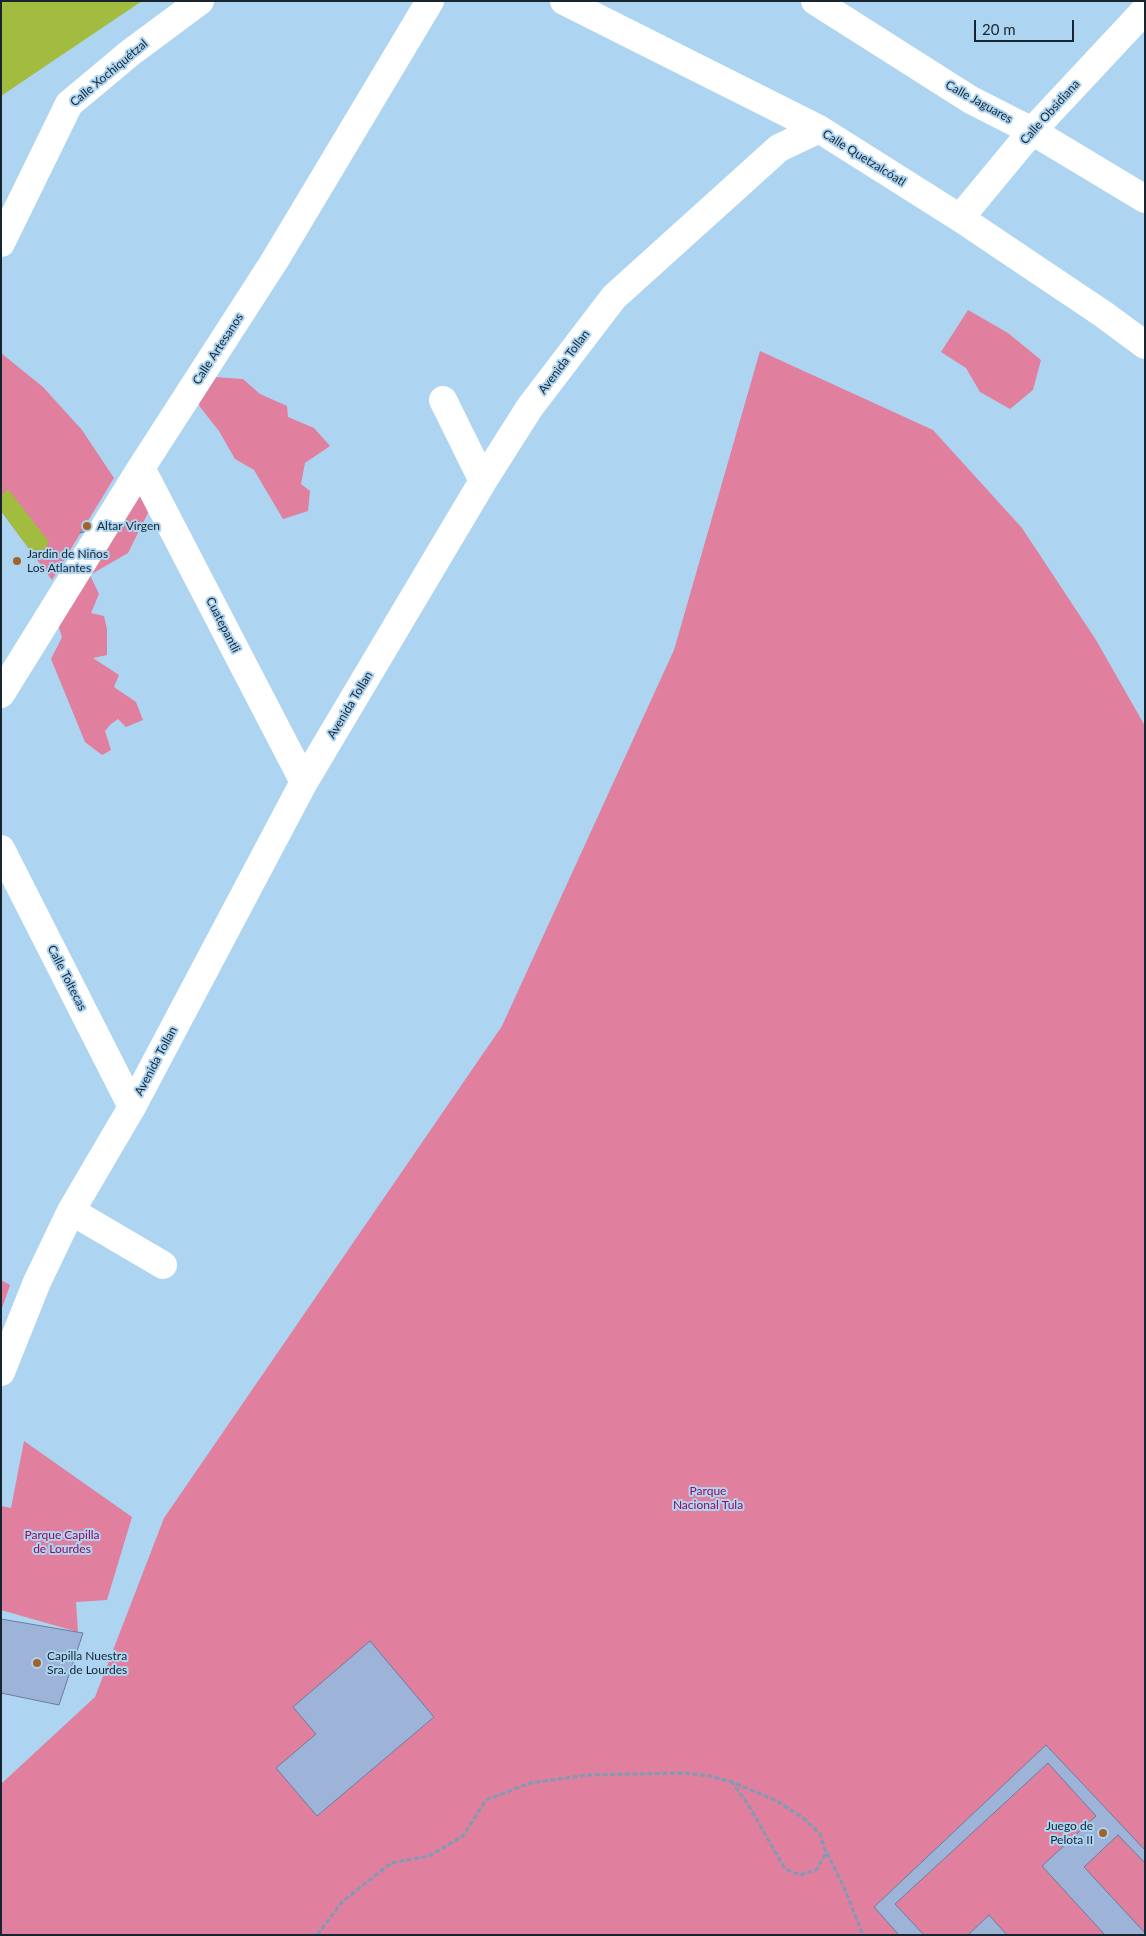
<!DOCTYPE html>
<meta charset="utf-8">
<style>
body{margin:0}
#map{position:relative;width:1146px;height:1936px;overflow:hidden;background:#add4f1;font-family:Lato,sans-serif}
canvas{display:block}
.frame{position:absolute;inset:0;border:2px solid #162530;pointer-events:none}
.scale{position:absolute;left:974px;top:20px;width:100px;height:22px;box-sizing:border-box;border:2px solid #162530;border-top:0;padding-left:6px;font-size:15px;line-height:18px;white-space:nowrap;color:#162530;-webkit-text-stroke:4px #add4f1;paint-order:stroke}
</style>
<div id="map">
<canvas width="1146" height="1936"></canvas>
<div class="frame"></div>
<div class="scale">20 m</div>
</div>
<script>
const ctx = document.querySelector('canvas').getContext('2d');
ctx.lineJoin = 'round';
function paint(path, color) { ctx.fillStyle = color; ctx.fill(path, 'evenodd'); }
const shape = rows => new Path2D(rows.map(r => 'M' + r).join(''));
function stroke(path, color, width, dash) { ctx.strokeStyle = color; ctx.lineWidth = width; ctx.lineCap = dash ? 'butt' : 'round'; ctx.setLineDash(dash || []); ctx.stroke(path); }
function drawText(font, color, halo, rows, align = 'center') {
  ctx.font = font + ' Lato,sans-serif'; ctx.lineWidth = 4; ctx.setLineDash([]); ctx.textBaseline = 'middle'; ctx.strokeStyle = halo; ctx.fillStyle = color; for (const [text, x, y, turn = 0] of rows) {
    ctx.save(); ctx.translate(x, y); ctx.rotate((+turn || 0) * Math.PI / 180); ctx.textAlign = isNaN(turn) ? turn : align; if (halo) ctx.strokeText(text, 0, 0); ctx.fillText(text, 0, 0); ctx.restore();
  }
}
paint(shape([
 [968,310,1008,333,1041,360,1033,390,1010,409,980,392,966,368,941,352],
 [760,351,933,430,1022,528,1096,640,1145,726,1145,1935,1,1935,1,1784,95,1697,164,1518,502,1026,674,650],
 [1,353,43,387,82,430,114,478,52,580,1,511],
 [214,377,243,379,260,394,287,406,288,417,314,428,330,446,305,463,301,484,310,491,308,511,283,519,254,470,235,459,219,431,200,407,196,396],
 [140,489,148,513,128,553,90,575,99,594,91,613,104,616,107,629,107,655,93,658,119,675,114,687,136,702,143,720,126,727,118,719,111,724,105,731,111,750,102,755,85,742,51,659,62,637,55,615],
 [1,1280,10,1285,1,1311],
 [24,1441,132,1517,107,1600,76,1602,78,1632,1,1610,1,1506,11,1508]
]), '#e17f9e');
paint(shape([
 [1,1,142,1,1,96],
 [8,489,49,542,38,561,1,511,1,496]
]), '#a1bc3e');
const building = shape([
 [87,523,92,530,80,533,87,523],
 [1,1619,83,1633,59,1705,1,1693,1,1619],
 [370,1641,434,1717,317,1816,276,1768,316,1734,293,1707,370,1641],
 [1046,1745,1145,1850,1145,1935,1105,1935,1042,1866,1096,1816,1048,1763,895,1904,924,1935,899,1935,874,1907,1046,1745],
 [1118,1835,1145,1863,1145,1933,1084,1867,1118,1835],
 [989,1915,1007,1935,968,1935,989,1915]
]);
paint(building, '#9db3d8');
stroke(building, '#697ea0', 1);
stroke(shape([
 [827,1853,843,1885,863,1935],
 [317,1935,343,1901,391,1863,429,1856,463,1836,486,1800,530,1783,587,1775,684,1773,710,1776,732,1782,777,1801,802,1817,820,1834,826,1853,816,1870,800,1875,785,1869,749,1806,732,1782]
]), '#7d9cb4', 3, [5, 2.5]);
stroke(shape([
 [564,1,819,129,960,218,1103,314,1145,345],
 [815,1,971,100,1032,131,1145,199],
 [960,218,1032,131,1145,10],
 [1,243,69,104,130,53,200,1],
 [443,400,483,481],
 [141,468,304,782],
 [1,694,141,468,275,260,430,1],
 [1,849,132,1107],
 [71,1211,163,1265],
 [1,1372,37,1282,71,1211,132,1107,304,782,483,481,530,407,614,297,779,148,819,129]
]), '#fff', 28);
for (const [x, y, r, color] of [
 [87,526,5,"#a16329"],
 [17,561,5,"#a16329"],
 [37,1663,5,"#a16329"],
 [1103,1833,5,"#a16329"]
]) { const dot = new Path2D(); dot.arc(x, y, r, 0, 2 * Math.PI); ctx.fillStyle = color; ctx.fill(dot); stroke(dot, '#add4f1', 2); }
drawText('12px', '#162530', '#add4f1', [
 ["Calle Xochiquétzal",109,73,-40],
 ["Calle Jaguares",979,102,29],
 ["Calle Obsidiana",1050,112,-48],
 ["Calle Quetzalcóatl",864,158,32],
 ["Calle Artesanos",218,349,-57],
 ["Avenida Tollan",564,362,-53],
 ["Cuatepantli",223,625,63],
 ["Avenida Tollan",350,705,-59],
 ["Calle Toltecas",67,978,63],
 ["Avenida Tollan",156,1061,-62]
]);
drawText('12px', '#162530', '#add4f1', [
 ["Altar Virgen",97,526],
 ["Jardin de Niños",27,554],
 ["Los Atlantes",27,568],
 ["Capilla Nuestra",47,1656],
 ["Sra. de Lourdes",47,1670],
 ["Juego de",1093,1826,"right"],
 ["Pelota II",1093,1840,"right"]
], 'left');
drawText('12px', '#a00753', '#add4f1', [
 ["Parque",708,1491],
 ["Nacional Tula",708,1505],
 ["Parque Capilla",62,1535],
 ["de Lourdes",62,1549]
]);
</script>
